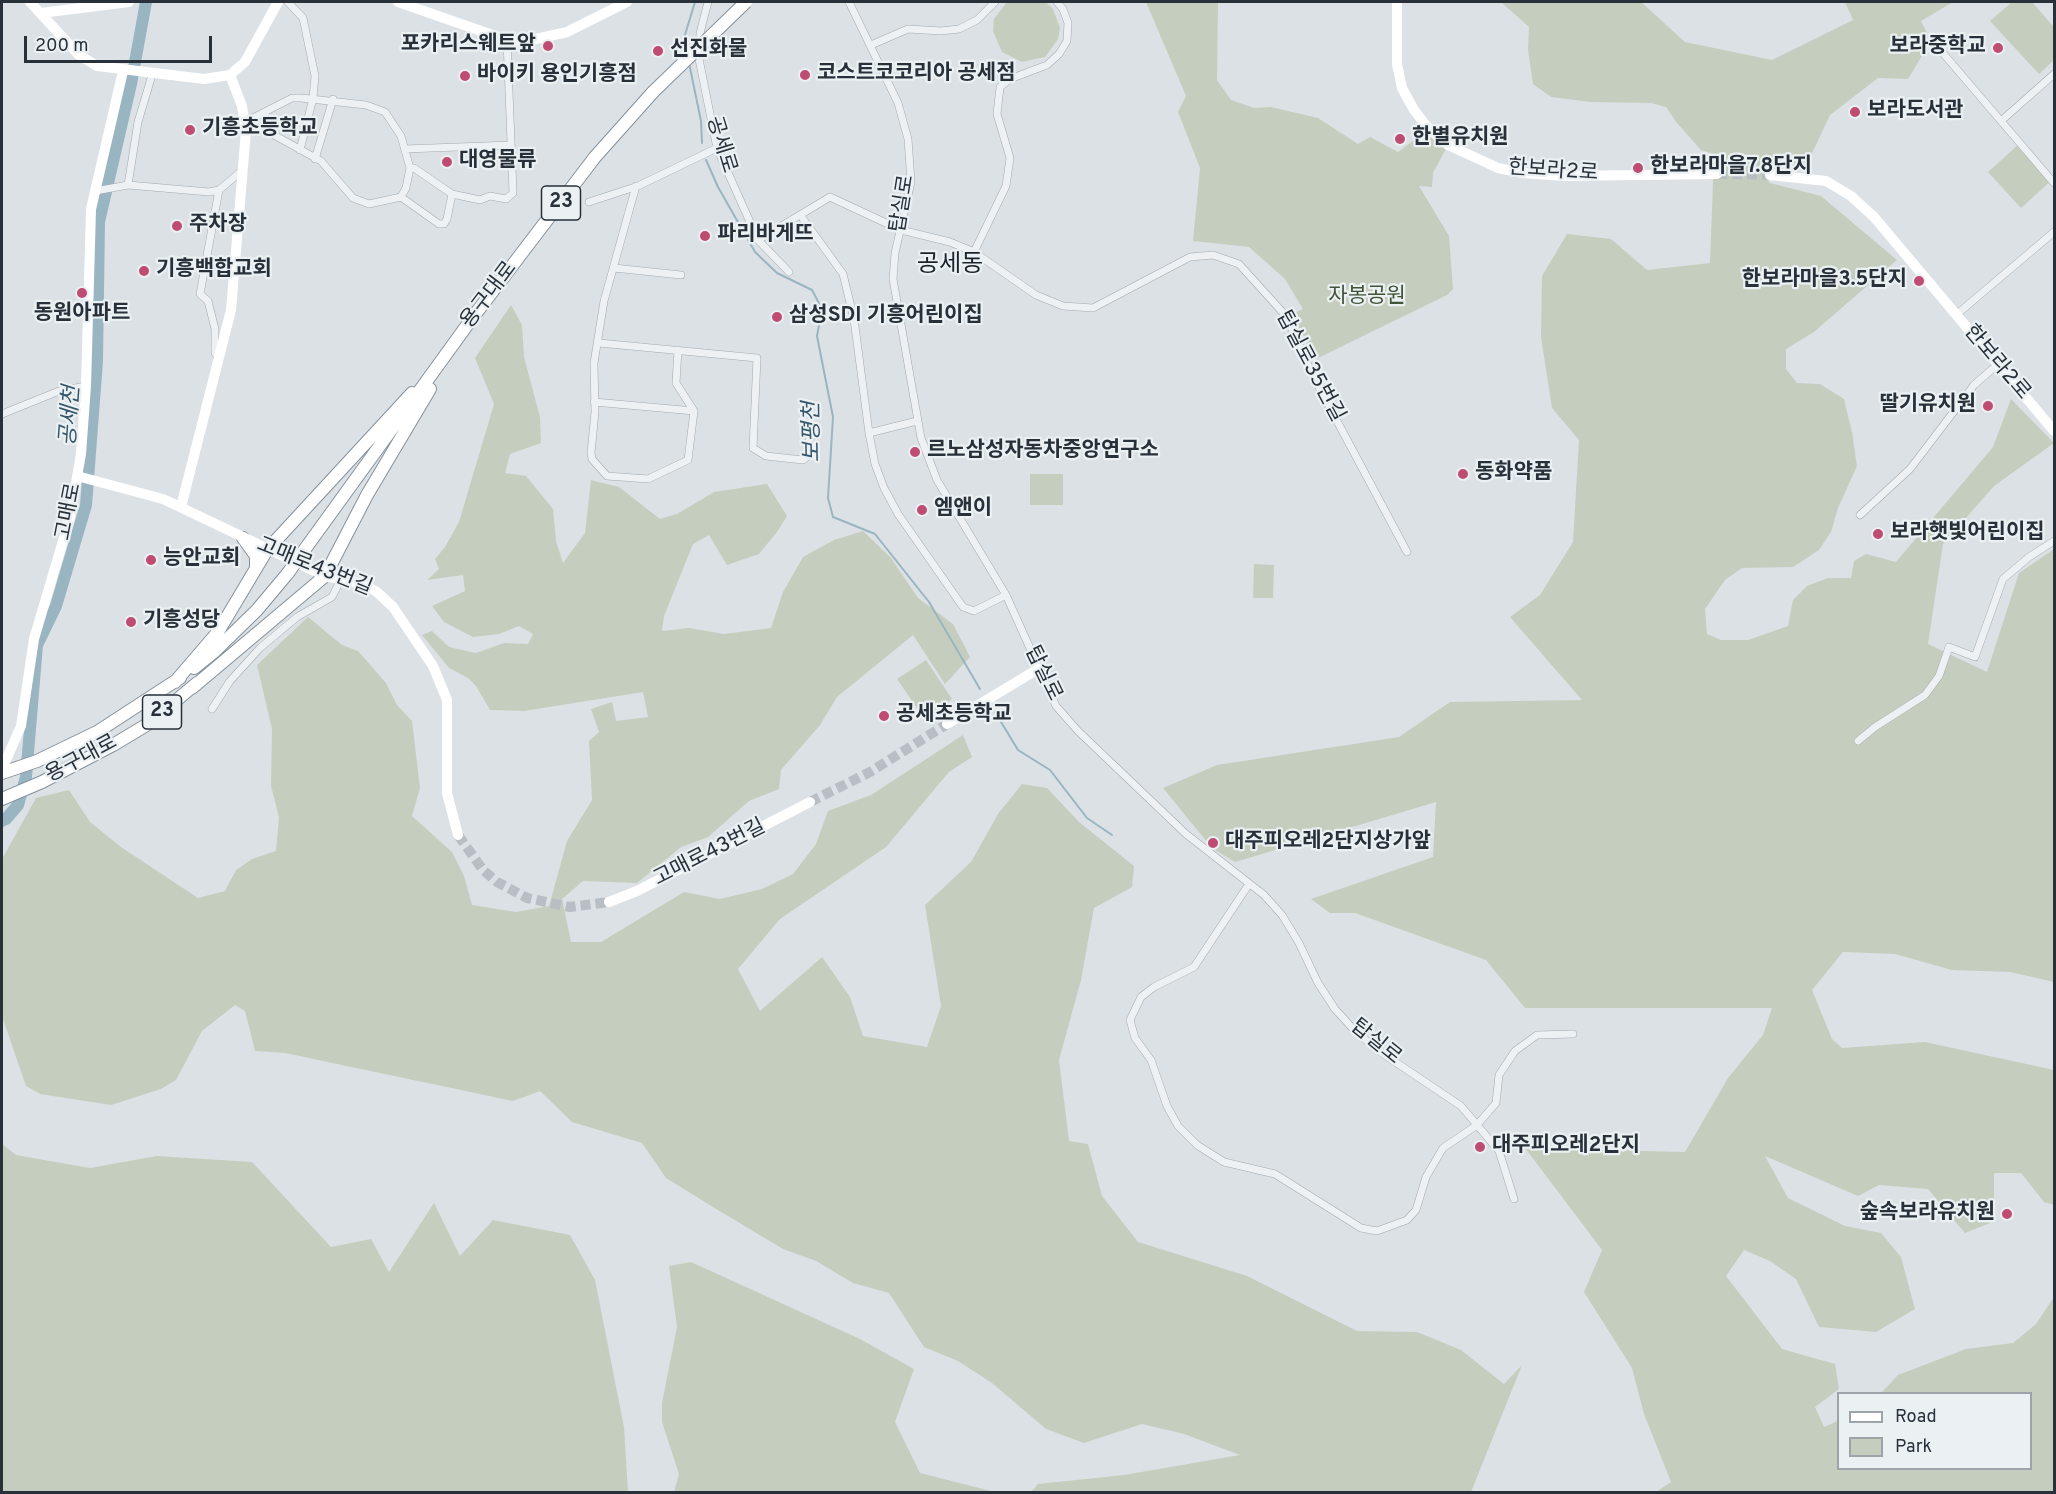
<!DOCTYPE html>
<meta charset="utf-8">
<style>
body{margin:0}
#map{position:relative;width:2056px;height:1494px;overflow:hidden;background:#dce1e5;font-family:Overpass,sans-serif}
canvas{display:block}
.frame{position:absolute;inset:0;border:3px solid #28313a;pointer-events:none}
.legend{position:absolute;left:1837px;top:1392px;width:195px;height:78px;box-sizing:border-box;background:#ebf0f3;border:2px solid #9da4a9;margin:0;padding:8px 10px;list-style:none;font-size:18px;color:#28313a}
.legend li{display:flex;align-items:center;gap:12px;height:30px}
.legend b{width:30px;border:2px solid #9da4a9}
.scale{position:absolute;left:24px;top:36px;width:188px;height:27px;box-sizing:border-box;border:3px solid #28313a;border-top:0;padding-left:8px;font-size:18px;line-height:21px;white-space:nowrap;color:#28313a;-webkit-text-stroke:4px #ebf0f3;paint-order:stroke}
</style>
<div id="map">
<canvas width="2056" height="1494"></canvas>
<div class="frame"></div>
<ul class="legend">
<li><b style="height:8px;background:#fff"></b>Road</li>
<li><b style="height:16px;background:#c5cebe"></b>Park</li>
</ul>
<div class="scale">200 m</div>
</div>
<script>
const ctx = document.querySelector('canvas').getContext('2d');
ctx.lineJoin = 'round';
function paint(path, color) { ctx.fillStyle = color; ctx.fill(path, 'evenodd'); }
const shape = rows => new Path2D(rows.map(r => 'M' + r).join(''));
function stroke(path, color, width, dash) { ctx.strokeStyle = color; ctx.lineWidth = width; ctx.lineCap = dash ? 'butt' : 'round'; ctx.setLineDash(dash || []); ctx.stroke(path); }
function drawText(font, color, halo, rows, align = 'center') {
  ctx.font = font + ' Overpass,"Noto Sans KR",sans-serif'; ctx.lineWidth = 4.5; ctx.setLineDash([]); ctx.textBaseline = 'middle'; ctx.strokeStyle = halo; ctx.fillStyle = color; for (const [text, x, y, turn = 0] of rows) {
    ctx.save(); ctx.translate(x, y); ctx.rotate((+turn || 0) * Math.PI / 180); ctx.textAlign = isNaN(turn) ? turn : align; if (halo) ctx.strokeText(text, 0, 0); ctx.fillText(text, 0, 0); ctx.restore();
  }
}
paint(shape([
 [1007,2,1046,2,1053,9,1060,28,1058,39,1045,57,1022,62,1002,52,993,31,994,19],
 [1146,2,1218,2,1217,80,1231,100,1254,108,1271,107,1318,118,1358,144,1370,137,1398,152,1429,129,1448,145,1433,173,1432,187,1419,186,1449,236,1453,289,1447,295,1316,359,1292,314,1303,309,1285,279,1249,247,1193,241,1200,168,1178,112,1186,96],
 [1501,2,1641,2,1685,42,1772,60,1853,20,1845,2,1953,2,1921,21,1931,41,1908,79,1878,78,1830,115,1807,164,1774,163,1765,176,1770,183,1821,196,1897,260,1814,332,1786,349,1786,369,1797,383,1820,384,1844,399,1852,432,1857,466,1838,508,1831,532,1819,550,1793,567,1742,568,1725,580,1705,609,1707,634,1721,640,1748,640,1788,626,1793,600,1807,586,1828,578,1851,578,1854,561,1866,554,1896,562,1993,447,2011,399,2054,443,1994,486,1943,544,1928,644,1987,672,2019,573,2054,549,2054,982,2010,972,1952,970,1895,954,1843,952,1812,990,1832,1039,1842,1048,1925,1042,2054,1070,2054,1205,2044,1202,2021,1173,1994,1173,1994,1197,1990,1223,1965,1233,1928,1189,1879,1185,1858,1196,1765,1156,1788,1198,1845,1226,1881,1233,1901,1257,1915,1309,1876,1332,1819,1327,1796,1279,1770,1261,1744,1250,1726,1276,1782,1349,1835,1364,1839,1389,1815,1407,1824,1427,1838,1421,1838,1468,2030,1468,2030,1394,1881,1393,1898,1375,1966,1349,2013,1343,2036,1324,2054,1297,2054,1492,1656,1492,1671,1482,1644,1414,1632,1368,1584,1292,1602,1250,1525,1148,1685,1152,1728,1078,1763,1035,1772,1008,1525,1008,1486,960,1355,913,1330,913,1311,899,1433,857,1436,802,1235,862,1212,848,1163,788,1217,765,1399,737,1450,702,1582,700,1510,617,1540,595,1573,542,1579,440,1552,408,1541,337,1542,276,1567,234,1611,239,1647,270,1710,263,1714,154,1701,150,1677,123,1666,107,1651,103,1591,102,1551,97,1533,84,1528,50,1529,27],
 [2012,2,2032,2,2054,27,2054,60,2039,74,1990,21],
 [2019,144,2052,180,2021,208,1988,172],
 [511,305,522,325,524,357,540,417,541,443,510,454,505,473,526,476,553,509,556,541,563,563,585,533,591,480,619,487,660,519,677,514,714,492,767,484,787,516,777,532,759,554,727,565,709,535,693,544,664,616,662,631,689,628,724,634,771,628,783,592,803,557,834,540,863,531,891,558,918,598,953,624,970,657,945,684,913,635,837,697,820,725,781,770,779,789,749,801,708,837,681,847,637,883,583,881,562,899,571,942,601,942,684,892,720,899,762,889,793,874,816,844,828,811,871,795,963,735,972,757,949,772,886,847,780,919,738,969,760,1011,822,957,850,997,863,1036,927,1047,941,1006,925,905,971,862,998,814,1022,784,1047,788,1079,822,1134,866,1132,887,1094,908,1081,980,1059,1060,1069,1141,1088,1144,1102,1196,1138,1242,1247,1276,1357,1331,1417,1332,1461,1350,1504,1384,1522,1365,1471,1492,1031,1492,1038,1484,1124,1475,1240,1455,1184,1434,1142,1424,1084,1443,1046,1429,992,1383,958,1361,924,1347,889,1293,853,1283,816,1261,783,1249,713,1207,666,1178,642,1143,572,1122,540,1091,513,1101,285,1053,255,1051,245,1011,235,1005,202,1031,176,1080,161,1089,111,1105,40,1094,26,1086,2,1016,2,859,36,798,69,790,90,822,121,847,198,898,225,891,236,870,252,859,276,851,279,817,271,786,272,729,257,665,308,617,342,645,358,651,386,683,397,705,412,721,420,788,412,816,452,852,464,876,472,905,516,912,549,906,567,841,592,800,589,741,599,732,591,709,612,702,616,721,648,717,643,692,524,711,490,710,476,686,468,678,449,668,422,635,432,631,449,647,476,653,504,643,528,644,533,634,519,626,499,634,473,637,444,622,432,606,465,591,463,575,427,580,439,569,435,559,445,547,459,522,494,404,475,358],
 [1030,474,1063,474,1063,505,1030,505],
 [1254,564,1274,565,1273,598,1253,598],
 [926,660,952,699,924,718,897,679],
 [2,1144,16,1155,90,1168,157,1156,252,1162,331,1247,371,1239,389,1272,434,1203,460,1256,493,1220,570,1235,595,1280,624,1427,628,1492,2,1492],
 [691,1262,860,1339,914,1369,895,1422,920,1473,995,1492,674,1492,679,1474,662,1422,662,1403,677,1327,669,1266]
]), '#c5cebe');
stroke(shape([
 [687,52,684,38,695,2],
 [689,63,701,121,702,143],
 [706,160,718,187,755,252,777,273,812,290,822,309,817,336,833,417,828,498,833,517,875,534,929,602,980,689],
 [995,712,1018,750,1050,770,1087,818,1112,835]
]), '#9ab5c2', 2);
stroke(shape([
 [2,821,6,819,18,805,26,777,37,645,56,606,86,505,97,361,99,222,131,84,146,2]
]), '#9ab5c2', 12);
stroke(shape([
 [1717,174,1770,175],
 [810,802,870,772,947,724],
 [458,835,483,870,497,882,527,898,570,907,609,902]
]), '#b8bec3', 10, [10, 5]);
const street = shape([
 [288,2,303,18,315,76,313,98,300,150],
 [708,2,700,33,699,59,717,148,758,240,789,272],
 [849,2,898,103,908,139,911,182,895,253,893,279,921,438,937,480,1006,595,1056,706,1078,731,1186,834,1264,895,1282,915,1299,943,1318,983,1335,1009,1355,1031,1379,1051,1461,1106,1499,1151,1514,1199],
 [871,45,908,29,941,31,959,29,977,20,995,2],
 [1936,45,2001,121,2054,74],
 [152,75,138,122,128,185,209,192,219,190,200,294,208,301,215,329,215,353,219,359],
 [2001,121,2054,183],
 [245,122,292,98,301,98,366,105,385,112,401,136,410,168,414,168,452,194,447,219,444,224,439,224,401,197,369,204,353,198,321,161,274,135,266,123,265,113],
 [405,149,511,145],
 [315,159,333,99],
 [636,186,604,301,594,363,595,412,591,453,592,459,607,476,648,479,688,460,694,411,676,383,678,350],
 [219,190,244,169],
 [95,191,128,185],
 [452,194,480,200,490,196,506,199,513,193,507,40],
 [401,197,406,188,410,168],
 [589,202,638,186,717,148],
 [801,216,843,274,854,319,869,433],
 [758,240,830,197,901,230,950,242,974,252,1036,295,1063,306,1093,308,1190,257,1213,255,1239,264,1286,316,1313,376,1407,552],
 [974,252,1006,186,1010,158,997,114,1000,87,1010,79,1047,65,1059,54,1067,41,1068,23,1063,9,1057,2],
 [614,268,681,275],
 [1956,315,2054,232],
 [599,343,757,358,753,448,766,456,803,460,808,456,810,430],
 [594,402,694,411],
 [2,414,59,391,86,386],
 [917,421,869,433,875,464,884,488,898,514,963,607,974,611,1006,595],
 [1860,515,1910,469,1974,385,1997,365],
 [212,709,230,681,260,648,297,617,332,597,341,579],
 [1858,741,1875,727,1925,695,1939,676,1949,647,1975,657,2003,579,2029,557,2054,541],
 [1249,884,1194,967,1154,987,1141,997,1130,1020,1135,1038,1151,1060,1167,1106,1178,1126,1197,1145,1224,1162,1275,1174,1361,1228,1377,1231,1407,1220,1416,1210,1426,1177,1443,1148,1477,1125,1496,1103,1499,1075,1515,1051,1537,1035,1573,1034]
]);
const highway = shape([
 [243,538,256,556,256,568],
 [305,549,473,317,595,157,653,92],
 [194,668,215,651,257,610,288,573],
 [175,682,218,632,267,550,412,393],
 [192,688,325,576,367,495,430,389],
 [2,773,37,761,97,732,180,678],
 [2,799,42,782,113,745,148,724,197,683]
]);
stroke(street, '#a2a9ae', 8);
stroke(highway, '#85919a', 14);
stroke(street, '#eef1f4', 7);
stroke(shape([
 [30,2,79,55,97,66,204,79,230,75,245,62,278,2],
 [398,2,507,40,536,39,567,32,627,2],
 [1397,2,1397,64,1402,88,1414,110,1429,129,1448,145,1498,168,1523,173,1565,176,1717,174],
 [41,13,129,2],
 [1770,175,1826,181,1851,196,1874,217,2054,431],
 [77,476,163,499,325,576,363,584,377,592,393,607,433,666,447,700,447,793,458,835],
 [181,507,231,310,246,131,242,106,230,75],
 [947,724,1038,669],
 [2,769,21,726,34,639,70,517,81,454,86,386,91,209,123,71],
 [609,902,637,891,810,802]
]), '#fff', 10);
stroke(highway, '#fff', 12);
const highwayBridge = shape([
 [653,92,746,2],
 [288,573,305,549]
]);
stroke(highwayBridge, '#85919a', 14, []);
stroke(highwayBridge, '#fff', 12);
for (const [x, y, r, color] of [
 [548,46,6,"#bf4c73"],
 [1998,48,6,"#bf4c73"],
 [658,51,6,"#bf4c73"],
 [805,75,6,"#bf4c73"],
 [465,76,6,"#bf4c73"],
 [1855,112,6,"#bf4c73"],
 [190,130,6,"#bf4c73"],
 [1400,139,6,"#bf4c73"],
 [447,162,6,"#bf4c73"],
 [1638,168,6,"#bf4c73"],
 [177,226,6,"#bf4c73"],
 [705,236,6,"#bf4c73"],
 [144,271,6,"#bf4c73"],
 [1919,281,6,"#bf4c73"],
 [82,293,6,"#bf4c73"],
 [777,317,6,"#bf4c73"],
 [1988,406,6,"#bf4c73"],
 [915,452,6,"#bf4c73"],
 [1463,474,6,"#bf4c73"],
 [922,510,6,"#bf4c73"],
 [1878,534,6,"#bf4c73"],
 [151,560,6,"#bf4c73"],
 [131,622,6,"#bf4c73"],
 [884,716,6,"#bf4c73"],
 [1213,843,6,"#bf4c73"],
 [1480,1147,6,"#bf4c73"],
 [2007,1214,6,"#bf4c73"]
]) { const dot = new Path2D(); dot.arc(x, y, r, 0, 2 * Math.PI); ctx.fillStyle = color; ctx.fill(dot); stroke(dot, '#ebf0f3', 2); }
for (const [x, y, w] of [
 [561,203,39],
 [162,712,39]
]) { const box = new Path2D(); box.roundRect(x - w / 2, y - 17, w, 34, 4.5); ctx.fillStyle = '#ebf0f3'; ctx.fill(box); stroke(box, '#28313a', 1.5); }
drawText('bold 20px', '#28313a', null, [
 ["23",561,203],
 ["23",162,712]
]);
drawText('bold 21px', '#28313a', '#ebf0f3', [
 ["포카리스웨트앞",536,46,"right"],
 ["보라중학교",1986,48,"right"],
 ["선진화물",670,51],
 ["코스트코코리아 공세점",817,75],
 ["바이키 용인기흥점",477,76],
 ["보라도서관",1867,112],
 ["기흥초등학교",202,130],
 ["한별유치원",1412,139],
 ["대영물류",459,162],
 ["한보라마을7.8단지",1650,168],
 ["주차장",189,226],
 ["파리바게뜨",717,236],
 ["기흥백합교회",156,271],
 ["한보라마을3.5단지",1907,281,"right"],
 ["동원아파트",82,315,"center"],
 ["삼성SDI 기흥어린이집",789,317],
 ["딸기유치원",1976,406,"right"],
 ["르노삼성자동차중앙연구소",927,452],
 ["동화약품",1475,474],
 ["엠앤이",934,510],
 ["보라햇빛어린이집",1890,534],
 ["능안교회",163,560],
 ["기흥성당",143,622],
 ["공세초등학교",896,716],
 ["대주피오레2단지상가앞",1225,843],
 ["대주피오레2단지",1492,1147],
 ["숲속보라유치원",1995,1214,"right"]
], 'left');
drawText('21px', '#28313a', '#ebf0f3', [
 ["공세로",720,145,73],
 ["한보라2로",1553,172,4],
 ["탑실로",904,204,-81],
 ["용구대로",490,296,-53],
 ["한보라2로",1996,363,50],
 ["탑실로35번길",1309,367,62],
 ["고매로",70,512,-79],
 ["고매로43번길",314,568,22],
 ["탑실로",1042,674,64],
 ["용구대로",82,760,-28],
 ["고매로43번길",710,854,-27],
 ["탑실로",1375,1043,39]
]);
drawText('21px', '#415436', '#ebf0f3', [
 ["자봉공원",1367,298]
]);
drawText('italic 22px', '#365669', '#ebf0f3', [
 ["공세천",72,416,-86],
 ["보평천",814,432,-91]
]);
drawText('24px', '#1a222a', '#ebf0f3', [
 ["공세동",950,266]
]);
</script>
